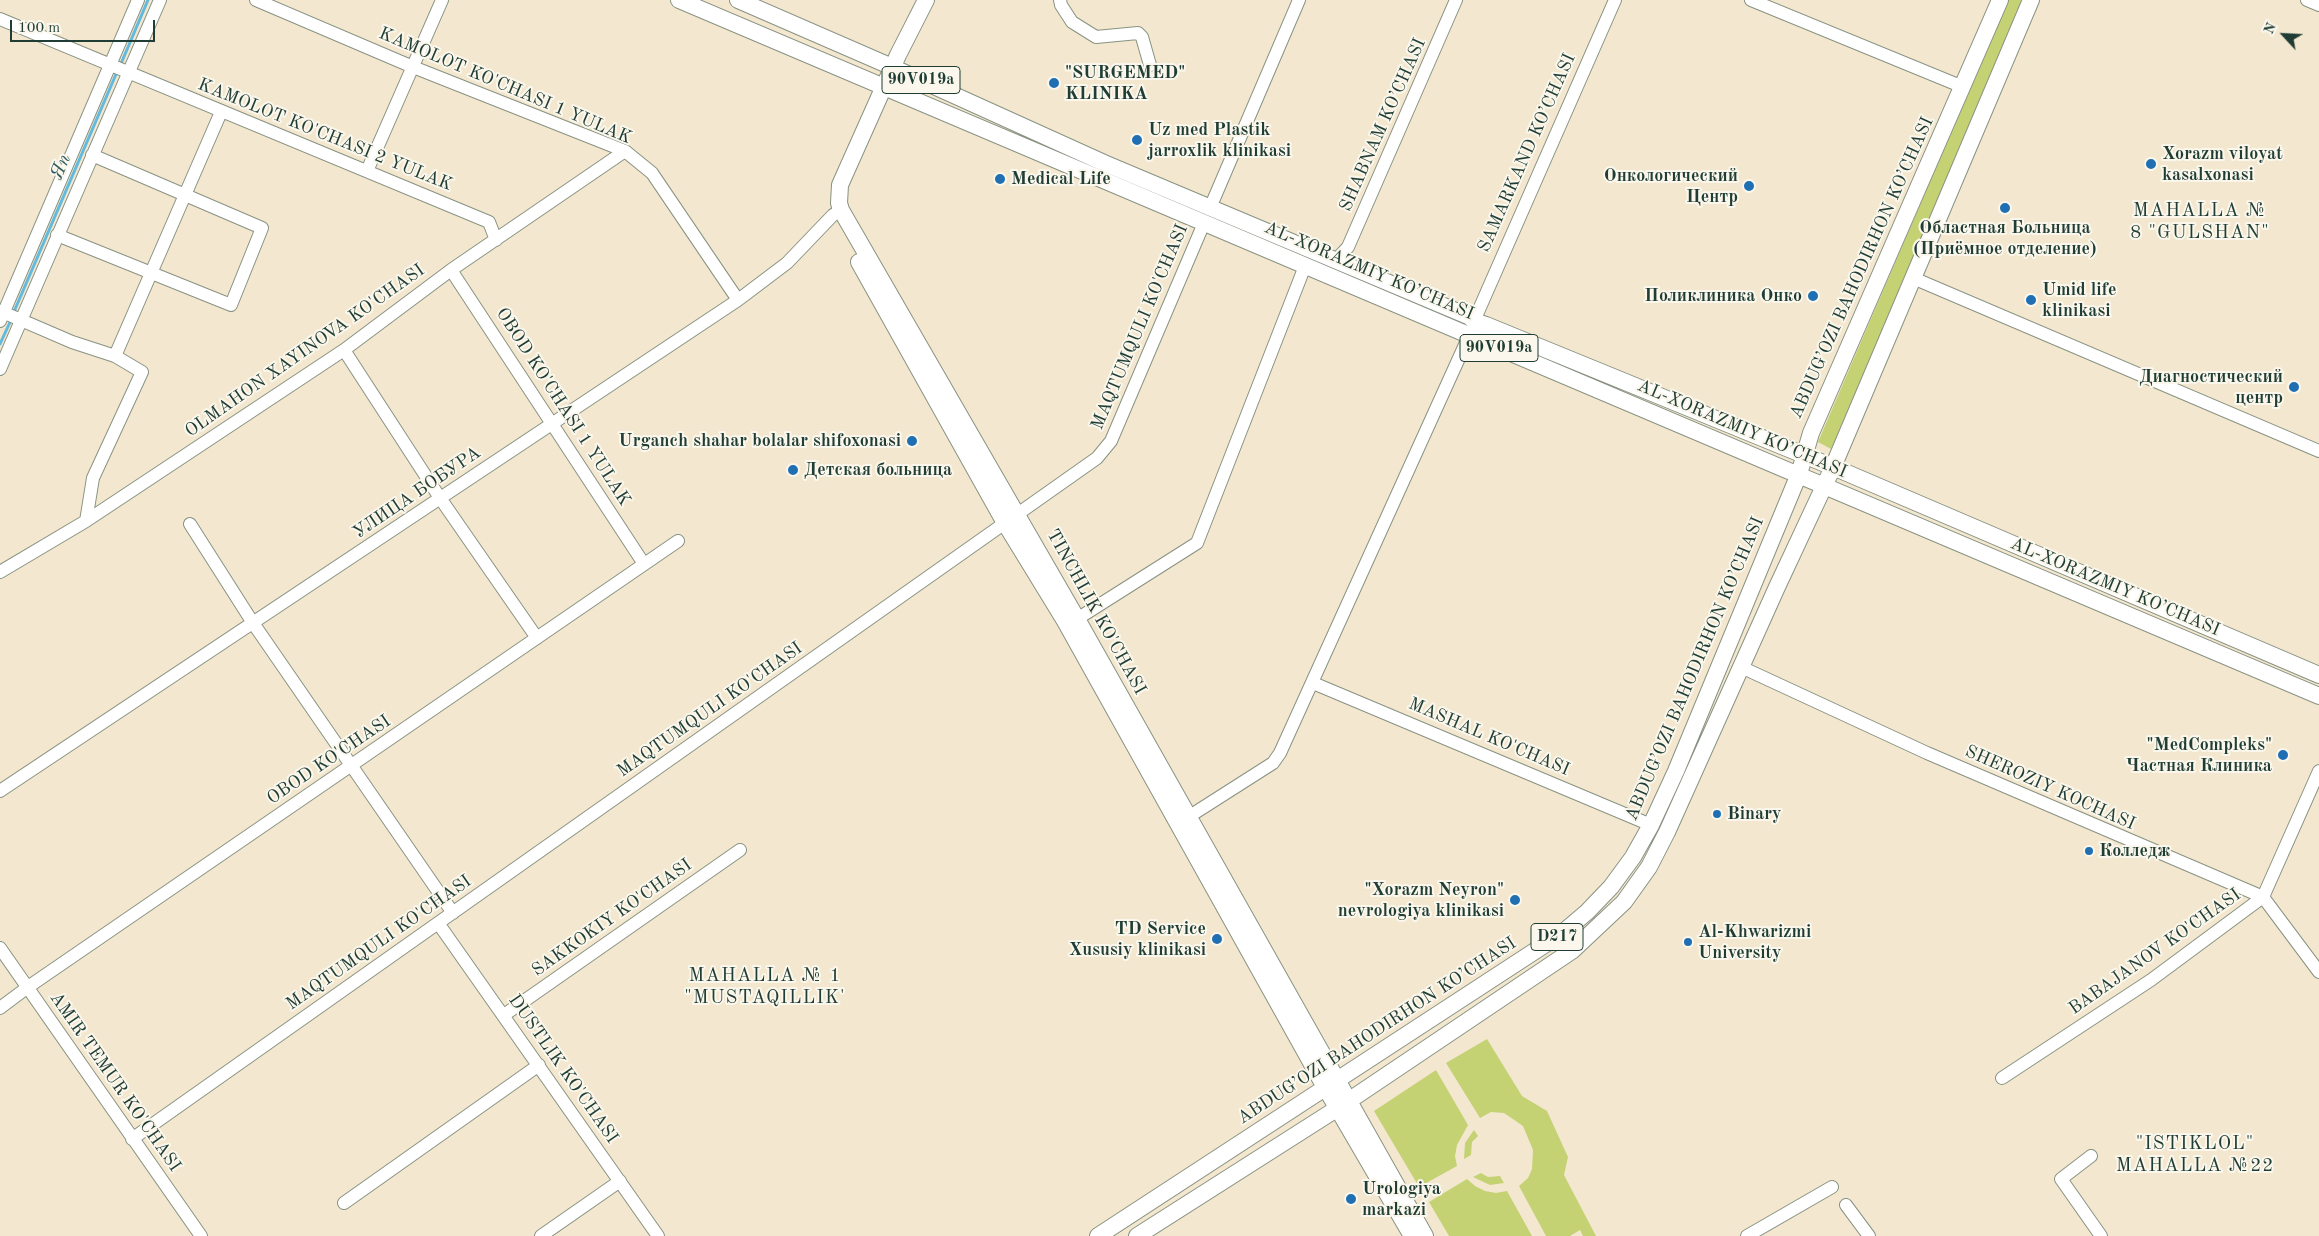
<!DOCTYPE html>
<meta charset="utf-8">
<style>
body{margin:0}
#map{position:relative;width:2319px;height:1236px;overflow:hidden;background:#f3e8cf;font-family:"Old Standard TT",serif}
canvas{display:block}
.north{position:absolute;left:2259px;top:10px;width:50px;height:50px;-webkit-text-stroke:4px #fbf7ec;paint-order:stroke;rotate:295deg;font-size:14px;font-weight:700;line-height:20px;text-align:center;color:#1f3d34}
.north::after{content:'';display:block;margin:auto;width:18px;height:22px;background:#1f3d34;clip-path:polygon(50% 0,100% 100%,50% 72%,0 100%)}
.scale{position:absolute;left:10px;top:20px;width:145px;height:22px;box-sizing:border-box;border:2px solid #1f3d34;border-top:0;padding-left:6px;font-size:15px;line-height:18px;white-space:nowrap;color:#1f3d34;-webkit-text-stroke:4px #fbf7ec;paint-order:stroke}
</style>
<div id="map">
<canvas width="2319" height="1236"></canvas>
<div class="north">N</div>
<div class="scale">100 m</div>
</div>
<script>
const ctx = document.querySelector('canvas').getContext('2d');
ctx.lineJoin = 'round';
function paint(path, color) { ctx.fillStyle = color; ctx.fill(path, 'evenodd'); }
const shape = rows => new Path2D(rows.map(r => 'M' + r).join(''));
function stroke(path, color, width, dash) { ctx.strokeStyle = color; ctx.lineWidth = width; ctx.lineCap = dash ? 'butt' : 'round'; ctx.setLineDash(dash || []); ctx.stroke(path); }
function drawText(font, color, halo, rows, align = 'center') {
  ctx.font = font + ' "Old Standard TT",serif'; ctx.lineWidth = 4; ctx.setLineDash([]); ctx.textBaseline = 'middle'; ctx.strokeStyle = halo; ctx.fillStyle = color; for (const [text, x, y, turn = 0] of rows) {
    ctx.save(); ctx.translate(x, y); ctx.rotate((+turn || 0) * Math.PI / 180); ctx.textAlign = isNaN(turn) ? turn : align; if (halo) ctx.strokeText(text, 0, 0); ctx.fillText(text, 0, 0); ctx.restore();
  }
}
paint(shape([
 [2008,0,2025,0,1831,449,1818,442],
 [1487,1039,1522,1096,1547,1111,1568,1157,1564,1175,1596,1236,1583,1236,1580,1230,1570,1236,1546,1236,1519,1186,1528,1178,1532,1169,1533,1150,1523,1126,1504,1113,1491,1112,1480,1118,1446,1063],
 [1436,1070,1468,1125,1457,1145,1455,1156,1457,1166,1419,1187,1374,1111],
 [1474,1130,1478,1136,1472,1142,1471,1155,1464,1159,1465,1143],
 [1481,1173,1488,1177,1500,1176,1504,1183,1490,1185,1473,1177],
 [1467,1179,1475,1186,1485,1191,1496,1193,1507,1191,1532,1236,1449,1236,1429,1202]
]), '#c4d274');
stroke(shape([
 [120,66,148,0],
 [13,314,117,72],
 [0,344,11,320]
]), '#62badf', 3);
const minor = shape([
 [256,0,413,67,625,151,652,173,738,300],
 [1060,0,1061,5,1072,22,1096,37,1138,33,1142,37,1150,65],
 [1751,0,1963,87],
 [2307,0,2319,5],
 [0,19,489,222,496,240],
 [367,171,442,0],
 [1210,208,1299,0],
 [57,235,231,305,262,228,92,155],
 [1336,260,1348,247,1456,0],
 [451,270,644,564],
 [1913,278,2319,451],
 [0,311,72,342,115,356,142,372,93,478,86,521],
 [0,321,138,0],
 [1474,321,1615,0],
 [344,350,440,498,537,638],
 [115,356,221,112],
 [0,369,160,0],
 [190,524,253,623,453,913],
 [0,572,86,521,344,350,451,270,625,151],
 [1077,619,1197,543,1305,266],
 [1741,667,1927,753,2263,897,2319,972],
 [1313,683,1651,825],
 [0,791,738,300,787,263,833,215,841,210],
 [1182,821,1273,763,1280,753,1469,336],
 [438,923,658,1236],
 [0,948,201,1236],
 [0,1008,28,987,678,541],
 [504,1015,740,850],
 [2002,1078,2151,980,2263,897,2319,771],
 [132,1139,1097,458,1111,441,1204,223],
 [2091,1156,2061,1179,2101,1236],
 [344,1203,539,1065],
 [1846,1205,1869,1236],
 [541,1236,620,1181],
 [1747,1236,1832,1187]
]);
const major = shape([
 [679,0,2319,696],
 [738,0,883,63,1104,163,1470,317,1474,321,1486,325,1833,467,2319,675],
 [926,0,898,55,840,185,839,203,841,210,1077,619,1425,1236],
 [859,262,1005,523,1065,621,1321,1080,1412,1236],
 [1098,1236,1561,934,1587,912,1611,887,1633,857,1651,825,1676,771,1799,474,1811,433,2000,0],
 [1137,1236,1338,1108,1573,950,1624,902,1649,867,1667,832,1777,587,1833,467,2031,0]
]);
stroke(minor, '#899282', 14);
stroke(major, '#899282', 18);
stroke(minor, '#fff', 12);
stroke(major, '#fff', 16);
for (const [x, y, r, color] of [
 [1054,83,6,"#1f6fb2"],
 [1137,140,6,"#1f6fb2"],
 [2151,164,6,"#1f6fb2"],
 [1000,179,6,"#1f6fb2"],
 [1749,186,6,"#1f6fb2"],
 [2005,208,6,"#1f6fb2"],
 [1813,296,6,"#1f6fb2"],
 [2031,300,6,"#1f6fb2"],
 [2294,387,6,"#1f6fb2"],
 [912,441,6,"#1f6fb2"],
 [793,470,6,"#1f6fb2"],
 [2283,755,6,"#1f6fb2"],
 [1717,814,5,"#1f6fb2"],
 [2089,851,5,"#1f6fb2"],
 [1515,900,6,"#1f6fb2"],
 [1217,939,6,"#1f6fb2"],
 [1688,942,5,"#1f6fb2"],
 [1351,1199,6,"#1f6fb2"]
]) { const dot = new Path2D(); dot.arc(x, y, r, 0, 2 * Math.PI); ctx.fillStyle = color; ctx.fill(dot); stroke(dot, '#fbf7ec', 2); }
for (const [x, y, w] of [
 [921,80,78],
 [1499,348,78],
 [1557,937,52]
]) { const box = new Path2D(); box.roundRect(x - w / 2, y - 13.5, w, 27, 4); ctx.fillStyle = '#fbf7ec'; ctx.fill(box); stroke(box, '#1f3d34', 1); }
drawText('bold 16px', '#1f3d34', null, [
 ["90V019a",921,80],
 ["90V019a",1499,348],
 ["D217",1557,937]
]);
drawText('bold 18px', '#1f3d34', '#fbf7ec', [
 ["\"SURGEMED\"",1065,73],
 ["KLINIKA",1065,94],
 ["Uz med Plastik",1148,130],
 ["jarroxlik klinikasi",1148,151],
 ["Xorazm viloyat",2162,154],
 ["kasalxonasi",2162,175],
 ["Онкологический",1738,176,"right"],
 ["Центр",1738,197,"right"],
 ["Medical Life",1011,179],
 ["Областная Больница",2005,228,"center"],
 ["(Приёмное отделение)",2005,249,"center"],
 ["Umid life",2042,290],
 ["klinikasi",2042,311],
 ["Поликлиника Онко",1802,296,"right"],
 ["Диагностический",2283,377,"right"],
 ["центр",2283,398,"right"],
 ["Urganch shahar bolalar shifoxonasi",901,441,"right"],
 ["Детская больница",804,470],
 ["\"MedCompleks\"",2272,745,"right"],
 ["Частная Клиника",2272,766,"right"],
 ["Binary",1727,814],
 ["Колледж",2099,851],
 ["\"Xorazm Neyron\"",1504,890,"right"],
 ["nevrologiya klinikasi",1504,911,"right"],
 ["TD Service",1206,929,"right"],
 ["Xususiy klinikasi",1206,950,"right"],
 ["Al-Khwarizmi",1698,932],
 ["University",1698,953],
 ["Urologiya",1362,1189],
 ["markazi",1362,1210]
], 'left');
drawText('18px', '#1f3d34', '#fbf7ec', [
 ["KAMOLOT KO'CHASI 1 YULAK",505,86,23],
 ["SHABNAM KO’CHASI",1383,125,-66],
 ["KAMOLOT KO'CHASI 2 YULAK",325,135,22],
 ["SAMARKAND KO’CHASI",1527,153,-66],
 ["ABDUG’OZI BAHODIRHON KO’CHASI",1862,268,-66],
 ["AL-XORAZMIY KO’CHASI",1369,271,23],
 ["MAQTUMQULI KO'CHASI",1140,327,-67],
 ["OLMAHON XAYINOVA KO'CHASI",305,351,-35],
 ["OBOD KO'CHASI 1 YULAK",563,407,57],
 ["AL-XORAZMIY KO’CHASI",1742,429,23],
 ["УЛИЦА БОБУРА",417,493,-34],
 ["AL-XORAZMIY KO’CHASI",2115,587,23],
 ["TINCHLIK KO'CHASI",1096,612,61],
 ["ABDUG’OZI BAHODIRHON KO’CHASI",1695,669,-67],
 ["MAQTUMQULI KO'CHASI",710,710,-35],
 ["MASHAL KO'CHASI",1489,737,23],
 ["OBOD KO'CHASI",329,760,-34],
 ["SHEROZIY KOCHASI",2050,788,24],
 ["SAKKOKIY KO'CHASI",612,918,-35],
 ["MAQTUMQULI KO'CHASI",379,943,-35],
 ["BABAJANOV KO'CHASI",2155,952,-35],
 ["ABDUG’OZI BAHODIRHON KO’CHASI",1377,1031,-33],
 ["DUSTLIK KO'CHASI",563,1069,55],
 ["AMIR TEMUR KO'CHASI",115,1082,55]
]);
drawText('italic 19px', '#305c5f', '#fbf7ec', [
 ["Яп",61,167,-67]
]);
ctx.letterSpacing = '1px';
drawText('19px', '#1f3d34', '#fbf7ec', [
 ["MAHALLA №",2200,211],
 ["8 \"GULSHAN\"",2200,233],
 ["MAHALLA № 1",765,976],
 ["\"MUSTAQILLIK'",765,998],
 ["\"ISTIKLOL\"",2195,1144],
 ["MAHALLA №22",2195,1166]
]);
ctx.letterSpacing = '0px';
</script>
